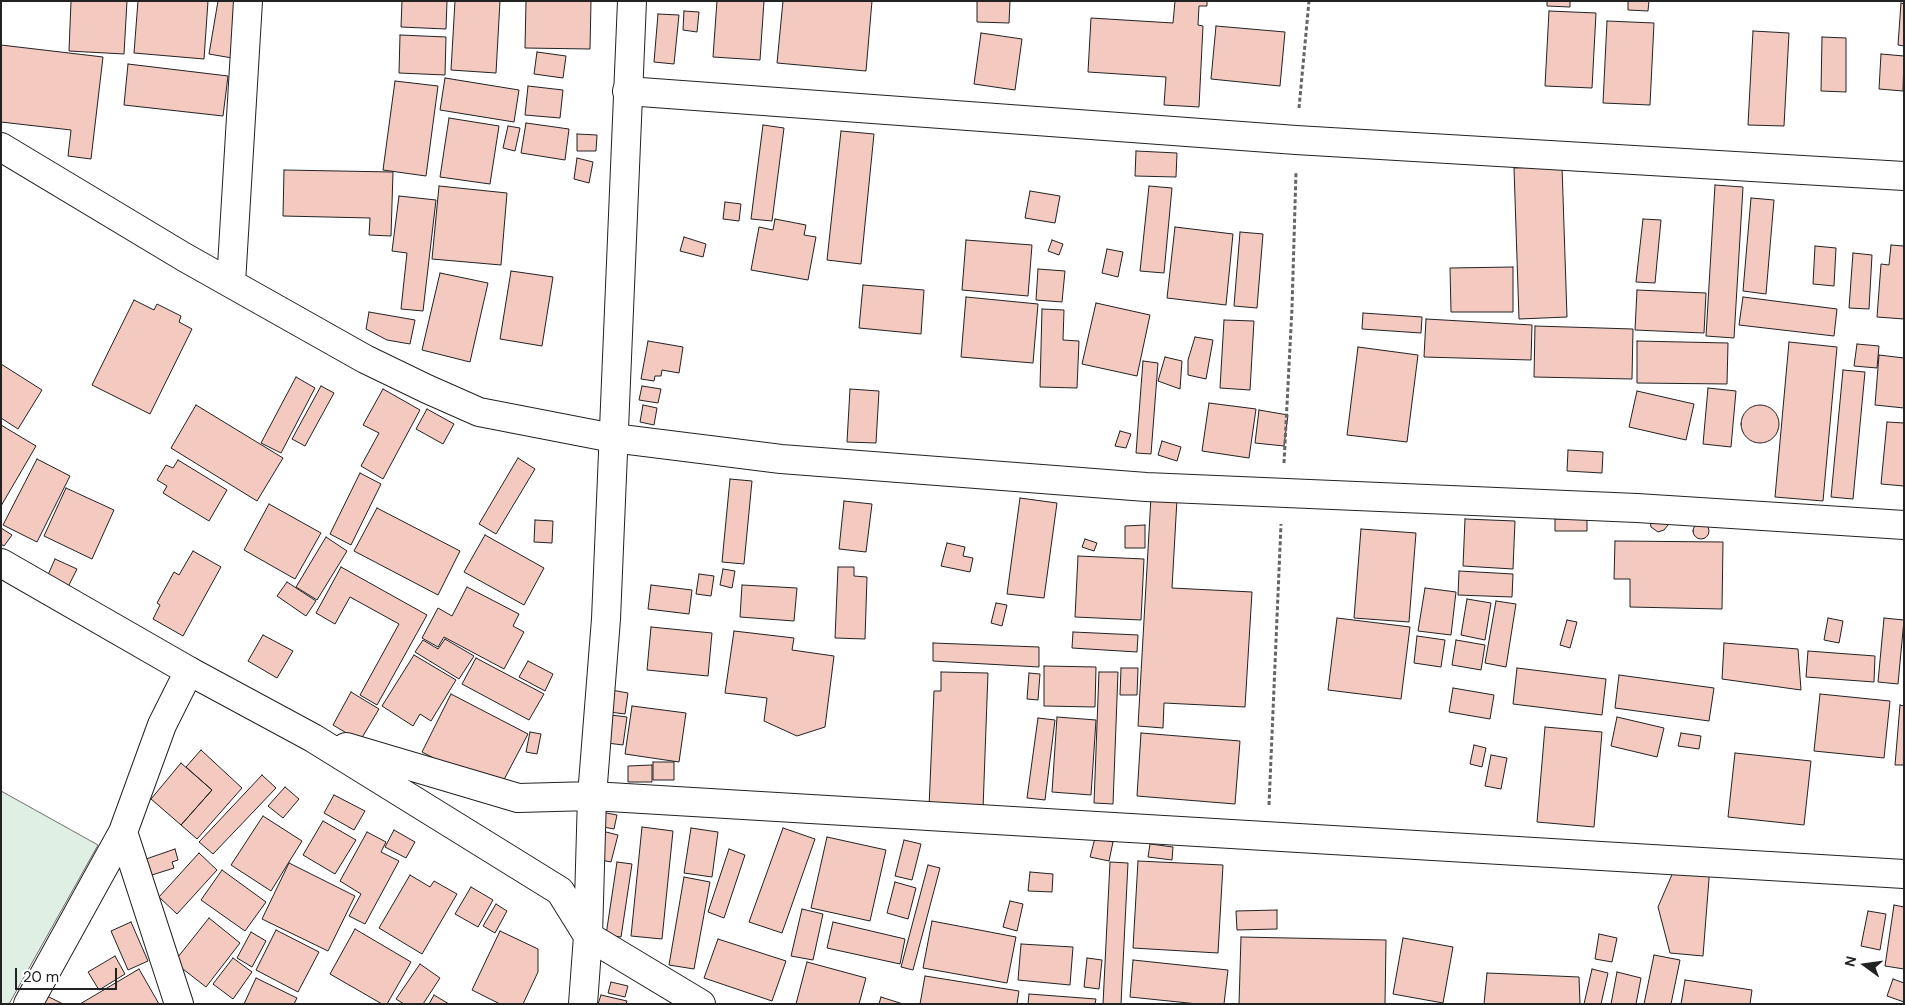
<!DOCTYPE html>
<style>
body{margin:0}
#map{position:relative;width:1905px;height:1005px;overflow:hidden;background:#fff;font-family:"DM Sans",sans-serif}
canvas{display:block}
.frame{position:absolute;inset:0;border:2px solid #222;pointer-events:none}
.north{position:absolute;left:1840px;top:940px;width:50px;height:50px;-webkit-text-stroke:4px #fff;paint-order:stroke;rotate:284deg;font-size:14px;font-weight:700;line-height:20px;text-align:center;color:#222}
.north::after{content:'';display:block;margin:auto;width:18px;height:22px;background:#222;clip-path:polygon(50% 0,100% 100%,50% 72%,0 100%)}
.scale{position:absolute;left:15px;top:968px;width:102px;height:22px;box-sizing:border-box;border:2px solid #222;border-top:0;padding-left:6px;font-size:15px;line-height:18px;white-space:nowrap;color:#222;-webkit-text-stroke:4px #fff;paint-order:stroke}
</style>
<div id="map">
<canvas width="1905" height="1005"></canvas>
<div class="frame"></div>
<div class="north">N</div>
<div class="scale">20 m</div>
</div>
<script>
const ctx = document.querySelector('canvas').getContext('2d');
ctx.lineJoin = 'round';
function paint(path, color) { ctx.fillStyle = color; ctx.fill(path, 'evenodd'); }
const shape = rows => new Path2D(rows.map(r => 'M' + r).join(''));
function stroke(path, color, width, dash) { ctx.strokeStyle = color; ctx.lineWidth = width; ctx.lineCap = dash ? 'butt' : 'round'; ctx.setLineDash(dash || []); ctx.stroke(path); }
const green = shape([
 [1,791,98,845,9,1004,1,1004,1,791]
]);
paint(green, '#e0efe3');
stroke(green, '#6f6f6f', 1);
const building = shape([
 [71,1,127,1,124,54,69,51,71,1],
 [138,1,208,1,204,59,134,53,138,1],
 [218,1,248,1,238,59,209,54,218,1],
 [402,1,447,1,446,29,401,27,402,1],
 [455,1,500,1,496,73,451,70,455,1],
 [526,1,591,1,590,49,525,48,526,1],
 [717,1,764,1,760,60,713,57,717,1],
 [783,1,872,1,866,71,777,63,783,1],
 [977,1,1010,1,1009,23,977,22,977,1],
 [1175,1,1207,1,1207,6,1199,6,1198,25,1203,26,1199,107,1164,105,1166,77,1088,72,1091,18,1173,23,1175,1],
 [1547,1,1570,1,1570,7,1547,6,1547,1],
 [1628,1,1649,1,1648,11,1628,10,1628,1],
 [1901,3,1904,4,1904,46,1898,45,1901,3],
 [684,11,699,12,697,32,683,30,684,11],
 [1549,11,1596,13,1592,88,1545,86,1549,11],
 [658,14,679,15,674,64,654,62,658,14],
 [1607,21,1654,23,1650,105,1603,103,1607,21],
 [1216,26,1285,32,1280,86,1211,79,1216,26],
 [1753,31,1789,33,1784,126,1748,125,1753,31],
 [981,33,1022,39,1015,90,974,84,981,33],
 [400,35,446,37,445,75,399,73,400,35],
 [1822,37,1846,38,1846,92,1821,91,1822,37],
 [1,45,103,57,91,159,68,156,71,130,1,122,1,45],
 [537,52,566,56,563,78,534,74,537,52],
 [1881,54,1904,56,1903,91,1879,89,1881,54],
 [128,64,228,76,223,116,124,105,128,64],
 [445,78,519,90,514,122,440,110,445,78],
 [395,81,438,86,426,176,383,170,395,81],
 [528,86,563,90,560,118,525,115,528,86],
 [449,118,499,126,490,184,440,177,449,118],
 [526,123,569,129,565,160,521,153,526,123],
 [763,125,784,128,772,221,751,219,763,125],
 [508,126,520,128,515,151,503,148,508,126],
 [841,131,874,134,861,264,827,260,841,131],
 [577,134,597,135,596,151,577,151,577,134],
 [1136,151,1177,153,1176,177,1135,176,1136,151],
 [577,158,593,162,589,183,574,179,577,158],
 [1562,166,1567,317,1519,319,1514,168,1562,166],
 [284,170,393,172,391,236,369,235,370,218,283,216,284,170],
 [1715,185,1743,187,1734,338,1706,336,1715,185],
 [439,186,507,193,501,265,432,259,439,186],
 [1149,186,1172,188,1164,273,1140,271,1149,186],
 [1030,191,1060,196,1055,223,1025,218,1030,191],
 [399,196,436,200,423,311,401,309,407,253,392,251,399,196],
 [1751,198,1774,200,1766,294,1743,291,1751,198],
 [725,202,741,204,739,221,723,219,725,202],
 [775,219,806,225,804,235,816,237,808,280,751,270,759,227,773,230,775,219],
 [1643,219,1661,220,1655,283,1636,282,1643,219],
 [1175,227,1233,234,1226,305,1167,298,1175,227],
 [1240,232,1263,234,1257,308,1234,306,1240,232],
 [684,237,706,244,703,257,680,251,684,237],
 [966,240,1032,245,1028,296,962,290,966,240],
 [1052,240,1063,244,1059,255,1048,251,1052,240],
 [1891,245,1904,246,1904,319,1877,317,1881,264,1889,265,1891,245],
 [1815,246,1836,248,1834,286,1813,284,1815,246],
 [1107,249,1123,252,1118,277,1102,273,1107,249],
 [1853,253,1872,255,1869,309,1849,308,1853,253],
 [1513,267,1513,312,1451,312,1450,268,1513,267],
 [1038,269,1065,271,1062,302,1036,300,1038,269],
 [511,271,553,277,542,346,500,339,511,271],
 [440,273,488,283,470,362,422,350,440,273],
 [863,285,924,290,921,334,859,328,863,285],
 [1637,290,1706,293,1704,333,1635,330,1637,290],
 [966,297,1038,304,1033,363,961,357,966,297],
 [1743,297,1837,309,1834,336,1739,325,1743,297],
 [134,300,154,310,157,304,181,316,179,322,192,329,150,414,92,385,134,300],
 [1096,303,1150,315,1137,376,1082,364,1096,303],
 [1042,309,1064,310,1063,340,1079,341,1077,388,1040,387,1042,309],
 [369,312,415,320,410,344,387,340,366,329,369,312],
 [1363,313,1422,317,1421,333,1362,329,1363,313],
 [1426,319,1532,325,1531,360,1424,357,1426,319],
 [1224,320,1254,321,1250,390,1220,388,1224,320],
 [1535,326,1633,329,1632,379,1534,377,1535,326],
 [1195,337,1213,340,1206,379,1188,375,1188,360,1195,337],
 [648,341,683,347,679,373,662,370,661,376,655,376,654,381,641,379,648,341],
 [1637,341,1728,343,1727,384,1637,383,1637,341],
 [1789,342,1837,347,1823,501,1775,497,1789,342],
 [1857,344,1879,346,1877,368,1854,366,1857,344],
 [1358,347,1418,355,1407,442,1347,435,1358,347],
 [1879,355,1904,358,1904,408,1875,405,1879,355],
 [1165,357,1182,361,1180,389,1158,381,1165,357],
 [1143,361,1158,363,1151,454,1136,453,1143,361],
 [1,364,42,390,18,429,1,418,1,364],
 [1843,370,1865,372,1853,499,1831,497,1843,370],
 [296,377,315,388,281,453,261,443,296,377],
 [321,386,334,393,305,446,292,439,321,386],
 [642,386,661,389,658,403,639,400,642,386],
 [1708,388,1736,391,1731,447,1703,444,1708,388],
 [383,389,420,410,383,479,361,466,379,433,363,425,383,389],
 [850,389,879,391,876,443,847,442,850,389],
 [1637,391,1694,404,1686,440,1629,427,1637,391],
 [1209,403,1256,409,1249,458,1202,451,1209,403],
 [196,405,283,458,257,501,171,448,196,405],
 [643,405,657,408,654,425,640,422,643,405],
 '1741 424a19 19 0 1 1 38 0a19 19 0 1 1-38 0Z',
 [427,409,454,424,443,444,416,429,427,409],
 [1259,410,1288,415,1284,446,1255,443,1259,410],
 [1887,422,1904,423,1904,486,1881,484,1887,422],
 [1,425,36,446,1,506,1,425],
 [1120,431,1131,434,1126,448,1115,446,1120,431],
 [1162,441,1181,447,1177,461,1158,455,1162,441],
 [1568,450,1603,452,1602,473,1567,471,1568,450],
 [518,458,535,469,496,534,479,524,518,458],
 [37,459,70,476,37,542,3,525,37,459],
 [178,460,227,490,209,521,163,493,167,486,157,480,166,465,173,468,178,460],
 [360,473,381,484,351,545,330,534,360,473],
 [730,479,752,481,744,564,722,562,730,479],
 [66,488,114,510,92,559,44,536,66,488],
 [1151,497,1177,499,1172,588,1252,592,1245,707,1164,703,1163,728,1138,726,1151,497],
 [1020,498,1057,503,1044,598,1007,594,1020,498],
 [844,501,872,504,866,552,839,549,844,501],
 [269,504,321,533,295,579,244,550,269,504],
 [377,508,460,551,438,595,354,551,377,508],
 [1465,519,1515,521,1513,569,1463,566,1465,519],
 [1555,519,1587,519,1587,531,1555,531,1555,519],
 [535,520,553,521,552,543,534,542,535,520],
 [1650,521,1668,522,1668,525,1664,530,1658,532,1651,527,1650,521],
 '1693 531a8 8 0 1 1 16 0a8 8 0 1 1-16 0Z',
 [1145,525,1145,548,1125,548,1125,526,1145,525],
 [1,528,12,535,4,546,1,544,1,528],
 [1361,529,1416,533,1409,622,1354,618,1361,529],
 [485,535,544,568,524,605,464,572,485,535],
 [326,537,347,551,317,600,296,587,326,537],
 [1085,539,1097,543,1094,551,1082,547,1085,539],
 [1615,541,1723,542,1722,609,1630,607,1630,579,1614,579,1615,541],
 [947,543,965,547,963,556,973,558,970,572,941,566,947,543],
 [193,551,221,567,183,636,153,619,160,605,157,603,174,572,179,575,193,551],
 [1078,556,1144,559,1141,620,1075,617,1078,556],
 [55,559,77,569,68,587,47,577,55,559],
 [341,567,427,615,377,705,360,695,399,624,350,597,335,624,316,613,341,567],
 [838,567,854,567,854,576,867,577,865,639,835,638,838,567],
 [723,569,735,571,732,588,720,585,723,569],
 [1459,571,1513,574,1512,597,1458,595,1459,571],
 [699,574,714,576,711,596,696,594,699,574],
 [287,582,316,601,306,616,277,596,287,582],
 [651,585,692,590,689,614,648,609,651,585],
 [742,585,797,588,794,621,740,617,742,585],
 [467,587,519,614,513,626,524,632,504,669,444,637,438,647,422,638,438,608,452,616,467,587],
 [1425,588,1456,592,1451,635,1418,631,1425,588],
 [1467,599,1491,603,1485,640,1461,635,1467,599],
 [1496,601,1516,604,1506,667,1485,663,1496,601],
 [996,603,1007,605,1002,626,991,623,996,603],
 [1337,618,1410,627,1401,699,1328,690,1337,618],
 [1828,618,1843,621,1839,643,1824,640,1828,618],
 [1884,618,1904,620,1898,684,1878,682,1884,618],
 [1567,620,1577,622,1570,648,1560,645,1567,620],
 [651,627,712,633,708,676,647,670,651,627],
 [734,631,794,638,792,650,834,656,825,727,797,736,764,721,767,698,725,693,734,631],
 [1073,632,1138,635,1137,652,1072,648,1073,632],
 [263,635,293,651,277,678,248,661,263,635],
 [1417,636,1445,640,1441,667,1414,663,1417,636],
 [445,639,474,656,459,679,415,652,423,640,438,649,445,639],
 [1456,640,1485,645,1481,670,1452,665,1456,640],
 [933,643,1039,647,1039,667,933,661,933,643],
 [1724,643,1798,649,1801,690,1722,679,1724,643],
 [1808,651,1875,656,1874,682,1806,677,1808,651],
 [414,655,456,680,431,721,420,714,413,726,382,706,414,655],
 [476,658,544,694,529,720,462,684,476,658],
 [528,661,553,674,545,691,519,677,528,661],
 [1044,666,1096,667,1095,707,1044,706,1044,666],
 [1121,668,1138,668,1137,695,1120,695,1121,668],
 [1517,668,1606,679,1602,715,1513,704,1517,668],
 [941,672,988,673,983,809,929,807,934,691,941,691,941,672],
 [1099,672,1118,672,1113,804,1094,803,1099,672],
 [1029,673,1040,674,1038,700,1027,699,1029,673],
 [1619,675,1714,688,1709,721,1615,708,1619,675],
 [1453,688,1494,695,1490,719,1449,712,1453,688],
 [606,689,628,693,625,714,602,711,606,689],
 [351,692,379,709,360,741,333,725,351,692],
 [451,694,528,734,498,791,422,752,451,694],
 [1820,694,1890,701,1884,758,1814,751,1820,694],
 [1900,705,1904,706,1904,765,1895,765,1900,705],
 [632,706,686,713,679,762,625,754,632,706],
 [603,714,627,717,623,745,599,742,603,714],
 [1057,717,1096,720,1091,795,1052,792,1057,717],
 [1617,717,1664,728,1657,757,1611,746,1617,717],
 [1038,718,1055,720,1045,800,1027,798,1038,718],
 [1545,727,1602,732,1594,827,1537,822,1545,727],
 [530,732,541,734,537,754,526,752,530,732],
 [1141,733,1240,741,1235,804,1137,796,1141,733],
 [1681,733,1701,736,1699,749,1678,746,1681,733],
 [1474,745,1486,748,1482,767,1470,764,1474,745],
 [201,750,242,788,197,839,181,825,212,790,186,767,201,750],
 [1735,753,1811,761,1804,825,1728,817,1735,753],
 [1491,755,1507,758,1501,789,1485,786,1491,755],
 [653,762,674,762,674,780,653,780,653,762],
 [181,763,212,790,181,825,151,799,181,763],
 [652,765,652,782,628,782,628,766,652,765],
 [262,775,276,788,213,854,199,842,262,775],
 [285,787,299,799,283,818,268,806,285,787],
 [334,795,365,811,354,830,324,813,334,795],
 [601,812,617,815,614,829,598,826,601,812],
 [263,816,302,841,271,891,231,865,263,816],
 [323,821,356,840,335,874,303,855,323,821],
 [642,827,673,831,662,939,631,936,642,827],
 [691,828,718,832,712,877,684,873,691,828],
 [783,828,815,839,782,933,749,922,783,828],
 [394,830,415,842,406,858,385,847,394,830],
 [602,831,618,835,611,862,596,859,602,831],
 [367,832,386,842,381,852,399,861,365,924,349,916,361,894,340,881,367,832],
 [827,837,886,850,870,921,811,908,827,837],
 [1095,838,1113,842,1109,861,1090,857,1095,838],
 [904,840,921,844,912,880,895,876,904,840],
 [1150,844,1173,847,1172,860,1148,857,1150,844],
 [175,849,178,860,172,862,174,868,152,875,146,859,175,849],
 [729,849,745,855,724,918,708,912,729,849],
 [199,853,217,870,177,914,159,897,199,853],
 [1138,861,1223,865,1218,953,1133,948,1138,861],
 [617,862,632,864,621,937,606,935,617,862],
 [1110,862,1128,863,1121,1004,1103,1004,1110,862],
 [289,863,355,896,328,951,262,919,289,863],
 [1677,863,1710,866,1703,956,1670,953,1658,907,1677,863],
 [928,865,940,868,913,970,901,967,928,865],
 [222,870,266,902,245,931,201,900,222,870],
 [1030,872,1053,874,1052,892,1028,891,1030,872],
 [410,875,430,887,434,881,457,894,422,954,379,928,410,875],
 [684,877,710,882,694,969,669,965,684,877],
 [895,882,916,888,908,919,887,913,895,882],
 [471,887,493,900,478,927,455,914,471,887],
 [1010,901,1023,904,1017,931,1003,927,1010,901],
 [496,904,507,911,495,933,483,926,496,904],
 [1894,905,1904,907,1904,969,1885,966,1894,905],
 [802,909,823,914,813,960,791,956,802,909],
 [1277,910,1277,929,1237,930,1236,911,1277,910],
 [1868,911,1886,914,1880,950,1861,946,1868,911],
 [209,918,240,943,206,987,174,962,209,918],
 [932,921,1016,937,1007,983,923,968,932,921],
 [131,922,148,961,128,970,111,931,131,922],
 [833,922,905,939,900,964,827,948,833,922],
 [355,929,411,962,387,1004,382,1004,330,974,355,929],
 [276,930,319,952,298,992,256,970,276,930],
 [500,931,538,949,538,972,523,1004,500,1004,472,990,500,931],
 [251,932,266,941,252,967,237,958,251,932],
 [1599,934,1617,938,1612,962,1595,959,1599,934],
 [1241,937,1386,940,1385,1004,1239,1004,1241,937],
 [1403,938,1453,947,1443,1003,1393,994,1403,938],
 [718,939,786,961,772,1001,704,978,718,939],
 [1021,944,1073,947,1070,985,1018,980,1021,944],
 [1654,955,1680,960,1671,1004,1644,1004,1654,955],
 [115,956,125,974,99,990,88,972,115,956],
 [233,958,252,972,233,999,213,984,233,958],
 [1087,958,1102,960,1099,989,1084,987,1087,958],
 [1133,960,1228,970,1224,1004,1198,1004,1130,997,1133,960],
 [807,962,866,978,859,1004,796,1004,807,962],
 [420,964,440,978,423,1004,404,1004,396,999,420,964],
 [139,969,159,1004,80,1004,139,969],
 [1592,969,1608,973,1601,1004,1584,1004,1592,969],
 [1617,972,1641,978,1636,1004,1611,1004,1617,972],
 [1487,973,1579,977,1580,1004,1484,1004,1487,973],
 [925,976,1019,991,1017,1004,920,1004,925,976],
 [256,978,297,998,294,1004,244,1004,256,978],
 [1893,979,1904,983,1904,1002,1887,996,1893,979],
 [1685,980,1752,990,1750,1004,1681,1004,1685,980],
 [611,982,628,986,625,997,608,993,611,982],
 [41,993,63,1004,36,1004,41,993],
 [1029,994,1096,999,1095,1004,1028,1004,1029,994],
 [434,995,449,1004,429,1004,434,995],
 [601,995,627,1001,626,1004,598,1004,601,995],
 [881,997,903,1004,879,1004,881,997]
]);
paint(building, '#f3c9c0');
stroke(building, '#222', 1);
const street = shape([
 [627,91,1296,140,1904,176],
 [1,147,184,257,365,359,427,389,479,412,613,438,781,459,1146,487,1637,508,1904,525],
 [231,283,248,1],
 [592,796,1904,874],
 [123,832,179,1004],
 [588,936,701,1004],
 [28,1004,123,832,162,725,189,671]
]);
const secondary = shape([
 [1,563,189,671,313,738,560,891,588,936],
 [346,747,518,798,592,796],
 [583,1004,588,936,592,796,606,619,632,1]
]);
stroke(street, '#222', 30);
stroke(secondary, '#222', 30);
stroke(shape([
 [1299,108,1309,1],
 [1284,463,1292,308,1296,172],
 [1269,805,1281,524]
]), '#646464', 3, [4, 2.5]);
stroke(street, '#fff', 28);
stroke(secondary, '#fff', 28);
</script>
